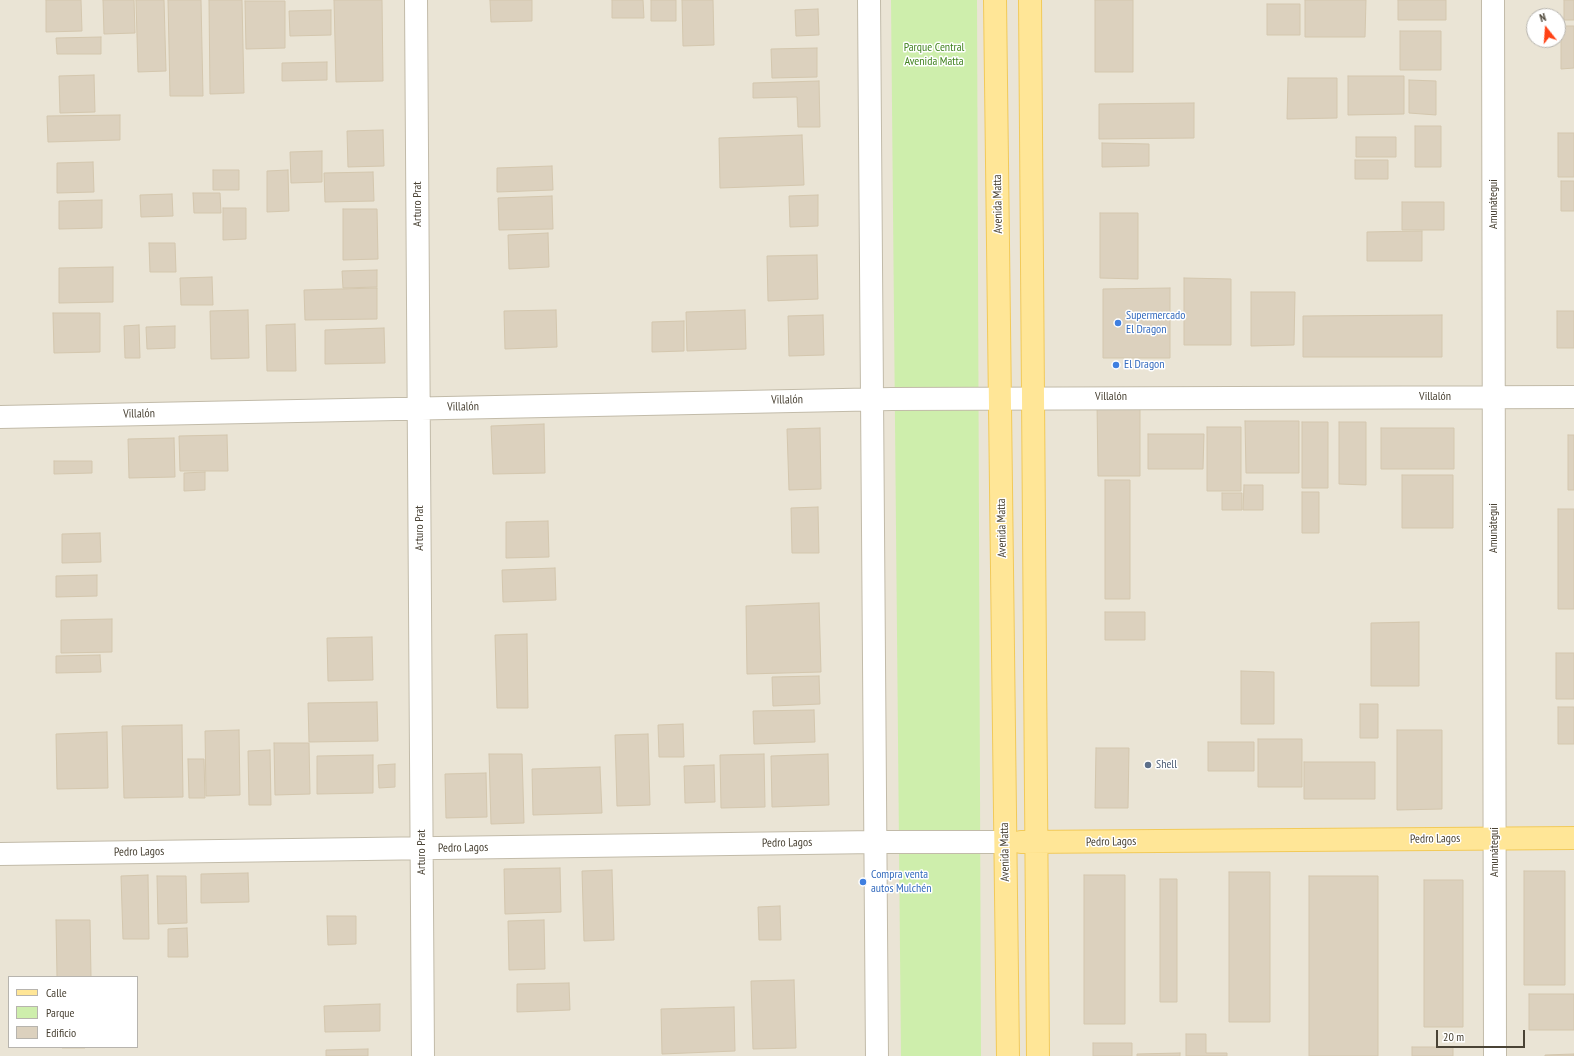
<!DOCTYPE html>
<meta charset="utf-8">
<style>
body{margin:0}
#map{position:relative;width:1574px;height:1056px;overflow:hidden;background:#f6f2e8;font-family:"PT Sans Narrow",sans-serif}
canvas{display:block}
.legend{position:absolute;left:8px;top:976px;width:130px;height:72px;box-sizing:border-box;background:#fff;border:1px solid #b7b4ae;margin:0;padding:5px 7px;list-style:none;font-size:12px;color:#4a4335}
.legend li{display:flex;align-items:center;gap:8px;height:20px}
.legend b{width:20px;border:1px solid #b7b4ae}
.north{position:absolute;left:1526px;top:8px;width:40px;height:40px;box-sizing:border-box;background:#fff;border:1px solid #b7b4ae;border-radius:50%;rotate:343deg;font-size:11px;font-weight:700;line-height:16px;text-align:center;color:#4a4335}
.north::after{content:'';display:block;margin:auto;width:14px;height:18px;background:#ff4215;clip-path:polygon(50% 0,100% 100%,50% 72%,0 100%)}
.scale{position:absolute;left:1436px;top:1030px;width:89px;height:18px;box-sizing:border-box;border:2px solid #4a4335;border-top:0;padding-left:5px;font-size:12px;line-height:14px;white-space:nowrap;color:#4a4335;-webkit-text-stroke:3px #fff;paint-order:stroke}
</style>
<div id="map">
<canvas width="1574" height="1056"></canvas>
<ul class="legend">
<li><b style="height:5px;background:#ffe697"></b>Calle</li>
<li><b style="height:11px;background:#ceeeac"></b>Parque</li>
<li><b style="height:11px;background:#dcd1be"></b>Edificio</li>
</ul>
<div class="north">N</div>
<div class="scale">20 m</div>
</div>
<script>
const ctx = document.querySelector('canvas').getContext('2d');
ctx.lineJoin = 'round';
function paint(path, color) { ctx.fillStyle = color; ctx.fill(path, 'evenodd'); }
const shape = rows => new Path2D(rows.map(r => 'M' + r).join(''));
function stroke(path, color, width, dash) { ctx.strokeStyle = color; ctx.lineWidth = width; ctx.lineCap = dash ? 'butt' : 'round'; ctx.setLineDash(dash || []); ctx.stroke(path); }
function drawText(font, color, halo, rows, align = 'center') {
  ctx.font = font + ' "PT Sans Narrow",sans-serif'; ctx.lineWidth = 3; ctx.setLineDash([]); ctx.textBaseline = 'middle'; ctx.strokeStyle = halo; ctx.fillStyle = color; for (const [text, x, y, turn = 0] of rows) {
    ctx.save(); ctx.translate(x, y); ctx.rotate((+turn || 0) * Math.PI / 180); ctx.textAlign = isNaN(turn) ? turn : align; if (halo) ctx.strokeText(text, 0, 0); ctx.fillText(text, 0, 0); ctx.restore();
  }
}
paint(shape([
 [0,0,1574,0,1574,1056,0,1056],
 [1534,16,1558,16,1558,40,1534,40],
 [9,977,137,977,137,1047,9,1047]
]), '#eae4d5');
paint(shape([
 [891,0,977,0,981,1056,901,1056]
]), '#ceeeac');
const building = shape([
 [46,0,81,0,82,31,46,32,46,0],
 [103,0,134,0,135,33,104,34,103,0],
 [136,0,164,0,166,71,138,72,136,0],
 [168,0,201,0,203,96,170,96,168,0],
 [209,0,242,0,244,93,210,94,209,0],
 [334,0,382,0,383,81,336,82,334,0],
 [490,0,532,0,532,21,491,22,490,0],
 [612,0,643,0,644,18,612,18,612,0],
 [651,0,676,0,676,21,651,21,651,0],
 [682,0,713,0,714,45,683,46,682,0],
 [1095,0,1133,0,1133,72,1095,72,1095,0],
 [1305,0,1366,0,1365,37,1305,37,1305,0],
 [1398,0,1446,0,1446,20,1398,20,1398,0],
 [1564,0,1574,0,1574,20,1564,20,1564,0],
 [245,1,285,1,285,48,246,49,245,1],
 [1267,4,1300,4,1300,35,1267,35,1267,4],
 [818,9,819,35,796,36,795,10,818,9],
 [331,10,331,35,290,36,289,11,331,10],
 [1561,26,1574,26,1574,68,1561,69,1561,26],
 [1400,31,1441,31,1441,70,1400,70,1400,31],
 [101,37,101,54,57,54,56,38,101,37],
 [817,48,817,77,772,78,771,49,817,48],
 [327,62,327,80,282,81,282,63,327,62],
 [94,75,95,112,60,113,59,76,94,75],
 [1348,76,1404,76,1404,114,1348,115,1348,76],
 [1288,78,1337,78,1337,118,1287,119,1288,78],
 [1409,80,1436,81,1436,115,1409,113,1409,80],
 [819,81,820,127,798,127,797,97,753,98,753,83,819,81],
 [1194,103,1194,138,1099,139,1099,104,1194,103],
 [120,115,120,140,48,142,47,116,120,115],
 [1415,126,1441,126,1441,167,1415,167,1415,126],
 [383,130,384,166,348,167,347,131,383,130],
 [1558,133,1574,133,1574,177,1558,177,1558,133],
 [802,135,804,185,720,188,719,138,802,135],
 [1356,137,1396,137,1396,157,1356,157,1356,137],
 [1102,143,1149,144,1149,166,1102,167,1102,143],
 [322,151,322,182,291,183,290,152,322,151],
 [1355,160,1388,160,1388,179,1355,179,1355,160],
 [93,162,94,192,57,193,57,163,93,162],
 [552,166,553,190,497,192,497,168,552,166],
 [213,170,239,170,239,190,213,190,213,170],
 [288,170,289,211,267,212,267,171,288,170],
 [373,172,374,201,325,202,324,173,373,172],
 [1561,181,1574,181,1574,211,1561,211,1561,181],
 [193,193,220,193,221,213,194,213,193,193],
 [172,194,173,216,141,217,140,195,172,194],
 [818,195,818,226,790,227,789,196,818,195],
 [552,196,553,229,499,230,498,198,552,196],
 [102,200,102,228,59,229,59,201,102,200],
 [1402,202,1444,202,1444,230,1402,230,1402,202],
 [223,208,246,208,246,239,223,240,223,208],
 [343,209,377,209,378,259,343,260,343,209],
 [1100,213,1138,213,1138,279,1100,278,1100,213],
 [1422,231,1422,261,1367,261,1367,232,1422,231],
 [548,233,549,267,509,269,508,235,548,233],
 [149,243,175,243,176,272,150,272,149,243],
 [817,255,818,299,768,301,767,256,817,255],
 [113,267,113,302,59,303,59,268,113,267],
 [377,270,377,287,343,288,342,271,377,270],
 [212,277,213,305,181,305,180,278,212,277],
 [1184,278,1231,279,1231,345,1184,345,1184,278],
 [377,288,377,319,305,320,304,290,377,288],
 [1170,288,1170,358,1103,358,1103,289,1170,288],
 [1251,292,1295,292,1294,345,1251,346,1251,292],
 [248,310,249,358,211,359,210,311,248,310],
 [556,310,557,347,505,349,504,311,556,310],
 [745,310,746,349,687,351,686,312,745,310],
 [1557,311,1574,311,1574,348,1557,348,1557,311],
 [53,313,100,313,100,352,54,353,53,313],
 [823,315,824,355,789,356,788,316,823,315],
 [1442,315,1442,357,1303,357,1303,316,1442,315],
 [684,321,684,351,652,352,652,322,684,321],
 [295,324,296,371,267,371,266,325,295,324],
 [139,325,140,358,125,358,124,326,139,325],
 [175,326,175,348,147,349,146,327,175,326],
 [384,328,385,363,325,364,325,330,384,328],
 [1097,402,1140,402,1140,476,1098,476,1097,402],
 [1245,421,1299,421,1299,473,1246,473,1245,421],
 [1302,422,1328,422,1328,488,1302,488,1302,422],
 [1339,422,1366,422,1366,485,1339,484,1339,422],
 [544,424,545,473,493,474,491,426,544,424],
 [1207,427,1241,427,1241,491,1207,491,1207,427],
 [820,428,821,489,789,490,787,429,820,428],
 [1381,428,1454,428,1454,469,1381,469,1381,428],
 [1148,434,1204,434,1203,469,1148,469,1148,434],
 [227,435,228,471,180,471,179,436,227,435],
 [1568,435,1574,435,1574,490,1568,490,1568,435],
 [174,438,175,477,129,478,128,439,174,438],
 [54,461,92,461,92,473,54,474,54,461],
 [205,472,205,490,184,491,184,473,205,472],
 [1402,475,1453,475,1453,528,1402,528,1402,475],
 [1105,480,1130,480,1130,599,1105,599,1105,480],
 [1244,485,1263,485,1263,510,1243,510,1244,485],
 [1302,492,1319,492,1319,533,1302,533,1302,492],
 [1222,493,1242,493,1242,510,1222,510,1222,493],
 [818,507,819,553,792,553,791,508,818,507],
 [1558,509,1574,509,1574,609,1558,609,1558,509],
 [548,521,549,557,506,558,506,522,548,521],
 [100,533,101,562,62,563,62,534,100,533],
 [555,568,556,600,503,602,502,570,555,568],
 [97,575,97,596,56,597,56,576,97,575],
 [819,603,821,672,747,674,746,606,819,603],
 [1105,612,1145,612,1145,640,1105,640,1105,612],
 [112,619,112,652,61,653,61,620,112,619],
 [1419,622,1419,686,1371,686,1371,623,1419,622],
 [527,634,528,708,497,708,495,635,527,634],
 [372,637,373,680,328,681,327,638,372,637],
 [1556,653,1574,653,1574,699,1556,699,1556,653],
 [100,655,101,672,56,673,56,656,100,655],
 [1241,671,1274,672,1274,724,1241,724,1241,671],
 [819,676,820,704,773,706,772,677,819,676],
 [377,702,378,741,309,742,308,703,377,702],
 [1360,704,1378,704,1378,738,1360,738,1360,704],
 [1558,707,1574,707,1574,744,1558,744,1558,707],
 [814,710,815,742,754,744,753,711,814,710],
 [683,724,684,757,659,757,658,725,683,724],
 [182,725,183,797,124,798,122,726,182,725],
 [239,730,240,795,206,796,205,731,239,730],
 [1397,730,1442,730,1442,809,1397,810,1397,730],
 [107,732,108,788,57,789,56,734,107,732],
 [648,734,650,805,617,806,615,735,648,734],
 [1258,739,1302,739,1302,787,1258,787,1258,739],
 [1208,742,1254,742,1254,771,1208,771,1208,742],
 [274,743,309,743,310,794,275,795,274,743],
 [1096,748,1129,748,1128,808,1095,808,1096,748],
 [270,750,271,805,249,805,248,751,270,750],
 [489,754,522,754,524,823,491,824,489,754],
 [764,754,765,807,721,808,720,755,764,754],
 [828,754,829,805,772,807,771,756,828,754],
 [373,755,373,793,317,794,317,756,373,755],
 [188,759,204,759,205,798,189,798,188,759],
 [1304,762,1375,762,1375,799,1304,799,1304,762],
 [395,764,395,787,379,788,378,765,395,764],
 [714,765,715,802,685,803,684,766,714,765],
 [600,767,602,813,533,815,532,769,600,767],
 [486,773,487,817,446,818,445,774,486,773],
 [560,868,561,912,505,914,504,869,560,868],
 [612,870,614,940,584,941,582,871,612,870],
 [1524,871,1565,871,1565,985,1524,985,1524,871],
 [1229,872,1270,872,1270,1022,1229,1022,1229,872],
 [248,873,249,902,201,903,201,874,248,873],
 [148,875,149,939,123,939,121,876,148,875],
 [1084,875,1125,875,1125,1024,1084,1024,1084,875],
 [157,876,186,876,187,923,158,924,157,876],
 [1309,876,1378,876,1378,1056,1309,1056,1309,876],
 [1160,879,1177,879,1177,1002,1160,1002,1160,879],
 [1424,880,1463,880,1463,1027,1424,1027,1424,880],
 [780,906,781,940,759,940,758,907,780,906],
 [327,916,356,916,356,944,328,945,327,916],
 [56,920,90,920,91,977,57,977,56,920],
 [544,920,545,969,509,970,508,921,544,920],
 [187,928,188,957,168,957,168,929,187,928],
 [794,980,796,1048,753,1049,751,981,794,980],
 [569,983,570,1010,517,1012,517,984,569,983],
 [1529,994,1574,994,1574,1030,1529,1030,1529,994],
 [380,1004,380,1031,325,1032,324,1006,380,1004],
 [734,1007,735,1051,662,1054,661,1009,734,1007],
 [1186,1034,1206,1034,1206,1053,1227,1053,1227,1056,1186,1056,1186,1034],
 [1093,1043,1132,1043,1132,1056,1093,1056,1093,1043],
 [62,1047,85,1047,85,1048,62,1048,62,1047],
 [1412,1047,1453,1047,1453,1056,1412,1056,1412,1047],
 [368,1049,368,1056,326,1056,326,1050,368,1049],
 [1180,1053,1180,1056,1137,1056,1137,1054,1180,1053],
 [1574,1054,1574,1056,1545,1056,1545,1055,1574,1054]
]);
paint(building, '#dcd1be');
stroke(building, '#d4c7ae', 1);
const minor = shape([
 [416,0,423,1056],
 [869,0,877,1056],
 [1493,0,1495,1056],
 [0,417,892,399,1574,397],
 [0,854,876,842,1005,842]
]);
const major = shape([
 [995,0,1008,1056],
 [1030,0,1038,1056],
 [1021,842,1574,838]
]);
stroke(minor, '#c2bba9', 24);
stroke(major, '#f2ca59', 24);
stroke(minor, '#fff', 22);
stroke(major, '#ffe697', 22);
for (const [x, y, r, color] of [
 [1118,323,4,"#3f7fe0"],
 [1116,365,4,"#3f7fe0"],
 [1148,765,4,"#5c6f8a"],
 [863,882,4,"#3f7fe0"]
]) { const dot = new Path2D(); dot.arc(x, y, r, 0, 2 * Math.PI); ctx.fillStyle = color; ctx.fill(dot); stroke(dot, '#fff', 1.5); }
drawText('12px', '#428321', '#fff', [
 ["Parque Central",934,48],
 ["Avenida Matta",934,62]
]);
drawText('12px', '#4a4335', '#fff', [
 ["Arturo Prat",418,204,-90],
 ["Avenida Matta",998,204,-91],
 ["Amunátegui",1494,204,-90],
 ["Villalón",1111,397],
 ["Villalón",1435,397],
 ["Villalón",787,400,-1],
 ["Villalón",463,407,-1],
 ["Villalón",139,414,-1],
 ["Arturo Prat",420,528,-90],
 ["Avenida Matta",1002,528,-91],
 ["Amunátegui",1494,528,-90],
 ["Pedro Lagos",1435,839,-1],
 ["Pedro Lagos",1111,842,-1],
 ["Pedro Lagos",787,843,-1],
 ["Pedro Lagos",463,848,-1],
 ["Pedro Lagos",139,852,-1],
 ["Arturo Prat",422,852,-90],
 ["Avenida Matta",1005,852,-91],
 ["Amunátegui",1495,852,-90]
]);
drawText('12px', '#366cbe', '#fff', [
 ["Supermercado",1126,316],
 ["El Dragon",1126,330],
 ["El Dragon",1124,365],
 ["Compra venta",871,875],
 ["autos Mulchén",871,889]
], 'left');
drawText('12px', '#4e5e75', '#fff', [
 ["Shell",1156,765]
], 'left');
</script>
